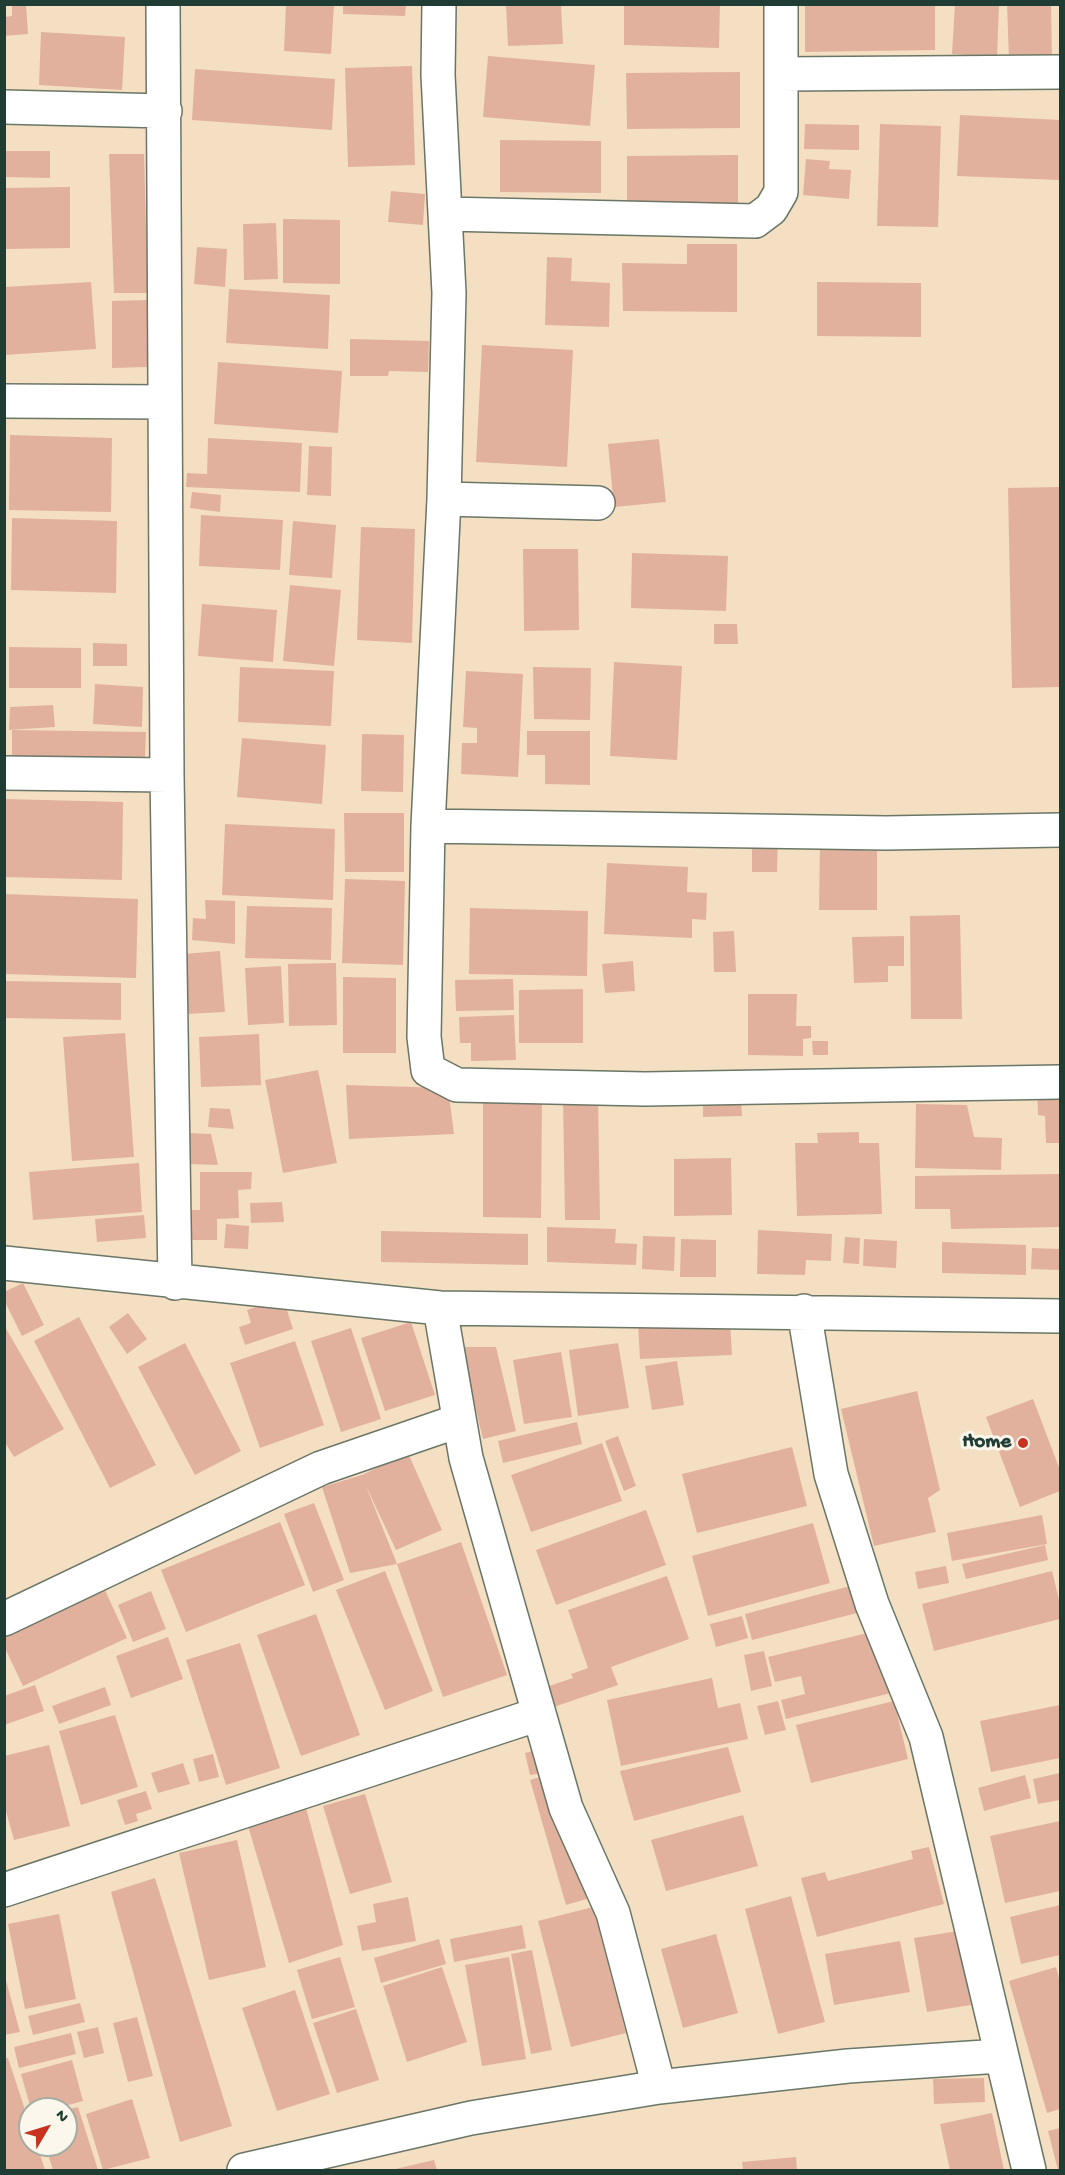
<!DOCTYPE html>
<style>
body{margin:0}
#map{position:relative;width:1065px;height:2175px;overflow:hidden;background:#f4dfc3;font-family:"Gochi Hand",sans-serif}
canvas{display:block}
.frame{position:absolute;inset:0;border:6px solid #1f3d34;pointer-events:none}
.north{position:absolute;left:18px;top:2097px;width:60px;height:60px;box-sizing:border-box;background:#fbf7ec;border:2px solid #a3ada2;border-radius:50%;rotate:52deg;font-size:16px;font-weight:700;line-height:24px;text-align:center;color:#1f3d34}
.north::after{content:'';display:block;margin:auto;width:21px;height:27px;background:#c8321e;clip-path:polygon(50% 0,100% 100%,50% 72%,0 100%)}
</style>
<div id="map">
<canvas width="1065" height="2175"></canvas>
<div class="frame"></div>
<div class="north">N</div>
</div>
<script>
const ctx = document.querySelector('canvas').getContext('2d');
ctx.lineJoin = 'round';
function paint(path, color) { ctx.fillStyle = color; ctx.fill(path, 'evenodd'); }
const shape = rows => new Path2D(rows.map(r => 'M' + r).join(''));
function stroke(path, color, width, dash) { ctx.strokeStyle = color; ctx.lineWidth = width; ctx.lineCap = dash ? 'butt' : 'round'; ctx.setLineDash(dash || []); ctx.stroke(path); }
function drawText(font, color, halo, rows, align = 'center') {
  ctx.font = font + ' "Gochi Hand",sans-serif'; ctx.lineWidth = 6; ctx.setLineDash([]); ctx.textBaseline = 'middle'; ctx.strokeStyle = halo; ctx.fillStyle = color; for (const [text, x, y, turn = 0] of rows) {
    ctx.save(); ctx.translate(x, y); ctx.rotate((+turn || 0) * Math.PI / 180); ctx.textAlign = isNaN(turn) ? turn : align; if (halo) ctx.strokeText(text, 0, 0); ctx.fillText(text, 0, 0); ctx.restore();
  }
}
paint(shape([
 [12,4,26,4,28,34,4,36,4,17,12,16],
 [286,4,334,4,331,54,284,51],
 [343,4,406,4,405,16,343,14],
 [506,4,561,4,563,44,508,46],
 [624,4,720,4,719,48,624,45],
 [805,4,935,4,935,50,805,52],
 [955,4,999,4,997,57,952,54],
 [1007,4,1051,4,1052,59,1009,60],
 [41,32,125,37,122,90,39,85],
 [488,56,595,65,590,126,483,117],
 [412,66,415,165,348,167,345,68],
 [195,69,335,79,332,130,192,120],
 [740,72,740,128,627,129,626,73],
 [960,115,1060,120,1060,180,957,176],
 [805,124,859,125,859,150,804,149],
 [880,124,941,126,938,227,877,226],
 [500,140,601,141,601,193,500,192],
 [4,151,50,151,50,178,4,177],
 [109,154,144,154,148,293,114,293],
 [738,155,738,205,627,206,627,156],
 [806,159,830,161,829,169,851,170,849,199,803,195],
 [70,187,70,248,4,249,4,188],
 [391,191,425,194,423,225,388,222],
 [283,219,340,220,340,284,283,283],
 [276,223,278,279,244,280,243,224],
 [687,244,737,244,737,312,623,311,622,263,687,264],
 [197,247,227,249,225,287,194,284],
 [547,257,572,258,571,281,610,283,609,327,545,325],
 [91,282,96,349,4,355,4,287],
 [817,282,921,283,921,337,817,336],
 [229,289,330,295,328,349,226,343],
 [148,300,148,367,112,368,112,301],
 [350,339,429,341,428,372,389,371,388,376,350,376],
 [482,345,573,350,567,467,476,462],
 [218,362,342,371,338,433,214,424],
 [10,435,112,438,111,512,9,510],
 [208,438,302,443,300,492,186,487,187,473,207,474],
 [659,439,666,502,614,507,608,444],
 [309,446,332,447,331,496,307,495],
 [1060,487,1060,687,1012,688,1008,488],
 [192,492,221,495,220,512,190,508],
 [201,515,283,520,280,570,199,566],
 [12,518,117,521,116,593,11,590],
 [293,521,336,525,332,578,289,575],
 [361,527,415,529,412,643,357,640],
 [523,549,578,549,579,630,524,631],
 [632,553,728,556,726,611,631,608],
 [290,585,341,590,334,666,283,661],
 [202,604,277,610,273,662,198,656],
 [714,624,737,624,738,644,714,644],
 [93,643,127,644,127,666,93,666],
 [9,647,81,648,81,688,9,688],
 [614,662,682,666,677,760,610,756],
 [240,667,334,671,331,726,238,722],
 [533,667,591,668,590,720,534,719],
 [466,671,523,674,518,777,461,774,462,743,477,743,477,728,463,727],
 [95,684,143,687,142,727,93,724],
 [53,705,55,727,9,730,10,707],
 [12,730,146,732,145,758,12,757],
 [527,731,590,731,590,785,545,784,545,755,527,755],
 [362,734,404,735,403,792,361,791],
 [242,738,326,745,322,804,237,797],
 [5,799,123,802,122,880,5,877],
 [344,813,404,813,404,872,345,872],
 [225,824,335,829,333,900,222,895],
 [752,834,778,834,777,872,752,872],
 [820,842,864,843,863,851,877,851,877,910,819,910],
 [607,863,688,867,687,892,707,893,706,920,692,919,692,938,604,934],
 [345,879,405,881,403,965,342,963],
 [4,894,138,899,136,978,4,974],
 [205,900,235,901,235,944,192,940,193,918,206,919],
 [247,906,332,908,331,960,245,958],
 [470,908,588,911,587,976,469,974],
 [960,915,962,1019,911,1019,910,916],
 [734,931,736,972,714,972,713,932],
 [904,936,904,966,888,966,888,982,854,983,852,937],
 [220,951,225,1012,187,1014,183,954],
 [633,961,635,991,605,993,602,964],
 [336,963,337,1025,289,1026,288,964],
 [281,966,284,1023,248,1025,245,968],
 [343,977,396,978,396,1053,343,1053],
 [513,979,514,1010,456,1011,455,980],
 [4,981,121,983,121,1020,4,1018],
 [583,989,583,1043,519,1043,519,990],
 [748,994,797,994,796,1026,811,1026,811,1038,803,1039,803,1056,748,1055],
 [514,1015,516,1060,471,1061,471,1043,460,1043,459,1017],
 [125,1033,134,1157,72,1161,63,1037],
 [259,1034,261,1085,201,1087,199,1037],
 [812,1041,828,1041,828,1055,813,1055],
 [318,1070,337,1163,283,1173,265,1080],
 [346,1085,448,1088,454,1134,349,1139],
 [1060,1087,1060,1143,1046,1143,1045,1116,1038,1115,1037,1088],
 [563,1096,598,1096,600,1220,565,1220],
 [703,1098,741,1098,742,1116,703,1117],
 [483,1100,542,1100,541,1218,483,1217],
 [916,1104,967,1105,974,1137,1002,1138,1001,1170,915,1168],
 [210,1108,230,1109,234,1129,208,1127],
 [859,1132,859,1143,879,1143,882,1214,797,1216,795,1143,818,1143,817,1133],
 [188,1133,211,1134,218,1165,187,1164],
 [731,1158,732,1215,674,1216,674,1159],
 [139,1163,142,1212,33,1220,29,1172],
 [200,1172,252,1172,251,1189,238,1190,239,1218,217,1219,217,1240,191,1240,192,1210,200,1210],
 [1060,1174,1060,1227,951,1229,950,1209,915,1209,915,1176],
 [282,1202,284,1222,251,1223,250,1203],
 [144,1215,146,1238,97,1242,95,1219],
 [226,1224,249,1226,248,1249,224,1248],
 [547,1227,616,1229,615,1243,637,1244,636,1265,547,1262],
 [758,1230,832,1234,831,1261,806,1260,805,1275,757,1274],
 [381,1231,528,1234,528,1265,381,1262],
 [643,1236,675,1237,674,1271,642,1269],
 [845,1237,860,1238,859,1264,843,1263],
 [681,1239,716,1240,716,1277,680,1277],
 [864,1239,897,1241,896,1268,863,1266],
 [942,1242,1026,1245,1026,1275,942,1273],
 [1032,1248,1060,1249,1060,1270,1031,1269],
 [23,1283,44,1325,22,1336,4,1300,4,1292],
 [283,1298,293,1329,245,1345,239,1327,251,1323,247,1310],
 [128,1313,147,1339,127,1354,109,1327],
 [79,1317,156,1465,110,1488,34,1341],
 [730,1321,732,1355,640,1359,638,1325],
 [411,1322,435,1395,385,1411,361,1338],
 [4,1325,64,1429,14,1457,4,1441],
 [351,1328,381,1419,341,1432,311,1341],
 [295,1341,324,1425,260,1448,230,1363],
 [185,1343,241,1451,195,1475,138,1367],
 [618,1343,629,1408,578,1416,569,1350],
 [461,1347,496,1347,516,1431,483,1439],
 [561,1352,572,1417,524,1424,513,1360],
 [677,1361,684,1405,652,1410,645,1366],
 [917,1391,940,1490,928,1498,936,1532,874,1546,841,1409],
 [1033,1399,1060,1470,1060,1491,1020,1507,986,1417],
 [577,1422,582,1444,503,1463,498,1441],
 [618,1436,636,1486,624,1491,605,1441],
 [602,1443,622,1501,531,1532,511,1475],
 [792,1447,807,1506,697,1533,682,1474],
 [408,1453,442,1530,396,1550,366,1486,397,1564,461,1542,507,1675,443,1697,397,1564,350,1573,322,1487,362,1475],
 [314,1503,344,1580,313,1592,284,1514],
 [646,1510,666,1565,556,1605,536,1550],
 [1042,1515,1047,1544,952,1561,947,1533],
 [280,1522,305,1585,186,1632,161,1570],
 [813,1523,830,1583,708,1616,692,1556],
 [1045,1545,1048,1560,966,1579,962,1564],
 [946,1566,949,1583,918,1589,915,1572],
 [385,1571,433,1691,385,1710,336,1590],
 [1052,1571,1060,1604,1060,1619,934,1651,922,1604],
 [667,1576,689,1639,611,1667,618,1685,545,1710,537,1690,573,1678,571,1674,588,1668,568,1610],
 [854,1585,861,1612,752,1640,745,1614],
 [104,1588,127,1638,23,1686,4,1646,4,1634],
 [151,1591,166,1629,133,1642,118,1605],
 [316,1614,360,1735,301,1756,257,1635],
 [742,1616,748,1638,716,1647,710,1624],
 [880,1630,895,1692,786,1719,781,1700,805,1694,801,1676,775,1682,768,1657],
 [168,1637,183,1679,131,1698,116,1656],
 [240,1643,280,1768,226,1785,186,1660],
 [764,1651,772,1686,751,1691,744,1655],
 [712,1678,718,1708,740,1703,748,1739,621,1766,607,1700],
 [35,1685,44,1711,4,1725,4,1696],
 [105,1687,111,1705,59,1724,52,1706],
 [778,1701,786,1730,765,1735,757,1706],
 [894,1701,908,1759,811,1783,796,1725],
 [1060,1705,1060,1758,991,1772,980,1721],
 [115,1715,138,1787,81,1805,59,1731],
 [49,1745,70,1826,14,1840,4,1804,4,1756],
 [728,1747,741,1792,634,1821,620,1771],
 [537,1750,543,1773,530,1775,525,1753],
 [213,1754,219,1777,199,1782,193,1759],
 [183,1763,190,1784,158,1793,151,1773],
 [554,1773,590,1898,566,1905,530,1780],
 [1060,1773,1060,1800,1038,1804,1033,1779],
 [1025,1775,1031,1798,984,1811,978,1788],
 [146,1791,152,1809,136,1814,138,1821,125,1825,117,1800],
 [365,1794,392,1882,350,1894,323,1806],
 [306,1808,343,1945,289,1963,248,1826],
 [743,1815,758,1866,666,1891,651,1840],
 [1060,1821,1060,1891,1005,1903,990,1836],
 [237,1840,266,1967,209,1980,179,1853],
 [929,1847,944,1904,817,1937,801,1878,825,1872,828,1881,913,1859,911,1851],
 [155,1878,232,2126,180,2142,111,1892],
 [791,1896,825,2022,778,2034,745,1909],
 [408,1897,416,1941,362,1951,357,1926,376,1922,373,1904],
 [1060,1905,1060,1955,1021,1964,1010,1917],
 [593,1907,626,2033,571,2047,538,1921],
 [59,1914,76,1999,25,2009,8,1924],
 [522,1925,526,1948,454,1962,450,1939],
 [958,1931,971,2005,927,2012,914,1938],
 [716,1934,738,2013,683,2028,661,1949],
 [439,1939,446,1964,381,1983,374,1958],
 [900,1941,910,1992,834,2005,825,1954],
 [532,1950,552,2050,531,2054,511,1954],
 [340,1957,355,2007,312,2019,297,1970],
 [509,1957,526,2059,482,2066,465,1965],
 [442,1967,467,2042,407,2062,383,1986],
 [1056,1967,1060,1982,1060,2109,1047,2113,1009,1981],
 [4,1973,20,2032,4,2035],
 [295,1990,330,2094,277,2111,242,2008],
 [80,2003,85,2022,33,2035,28,2016],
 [356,2009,379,2080,337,2093,313,2023],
 [137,2017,153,2076,128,2082,113,2023],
 [98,2027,104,2053,84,2058,77,2032],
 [71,2033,76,2054,19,2068,14,2047],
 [8,2058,30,2125,30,2145,37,2145,45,2170,4,2170,4,2059],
 [72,2060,83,2101,53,2109,31,2109,21,2074],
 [984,2078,985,2102,934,2104,933,2079],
 [132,2099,150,2158,103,2170,86,2114],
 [78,2107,98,2170,53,2170,45,2145,66,2145,66,2110],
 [992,2113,1004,2170,950,2170,940,2124],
 [1060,2128,1060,2170,1058,2170,1048,2131],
 [796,2157,797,2170,743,2170,742,2162],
 [434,2160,437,2170,391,2170]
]), '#e2b19e');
const minor = shape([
 [163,4,167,775,175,1283],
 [439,4,438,75,449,293,444,499,428,826,424,1037,428,1070,457,1085,645,1089,1060,1082],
 [781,74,1060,72],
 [4,107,165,111],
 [445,214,755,221,771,209,781,192,781,4],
 [4,401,165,402],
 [444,499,598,503],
 [4,773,167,775],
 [428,826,886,833,1060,830],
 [4,1263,440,1308,1060,1316],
 [440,1308,466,1458,566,1808,613,1913,659,2087],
 [804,1311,831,1474,872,1604,926,1737,1029,2170],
 [4,1619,321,1468,458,1421],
 [4,1890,539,1714],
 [244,2170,471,2118,659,2087,848,2066,1000,2056]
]);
stroke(minor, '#6a7666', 36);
stroke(minor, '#fff', 33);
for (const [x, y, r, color] of [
 [1023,1443,6,"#c8321e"]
]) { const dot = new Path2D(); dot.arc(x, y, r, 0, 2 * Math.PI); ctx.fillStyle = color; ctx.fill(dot); stroke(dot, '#fbf7ec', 2); }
drawText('bold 21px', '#1f3d34', '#fbf7ec', [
 ["Home",1011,1443]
], 'right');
</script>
